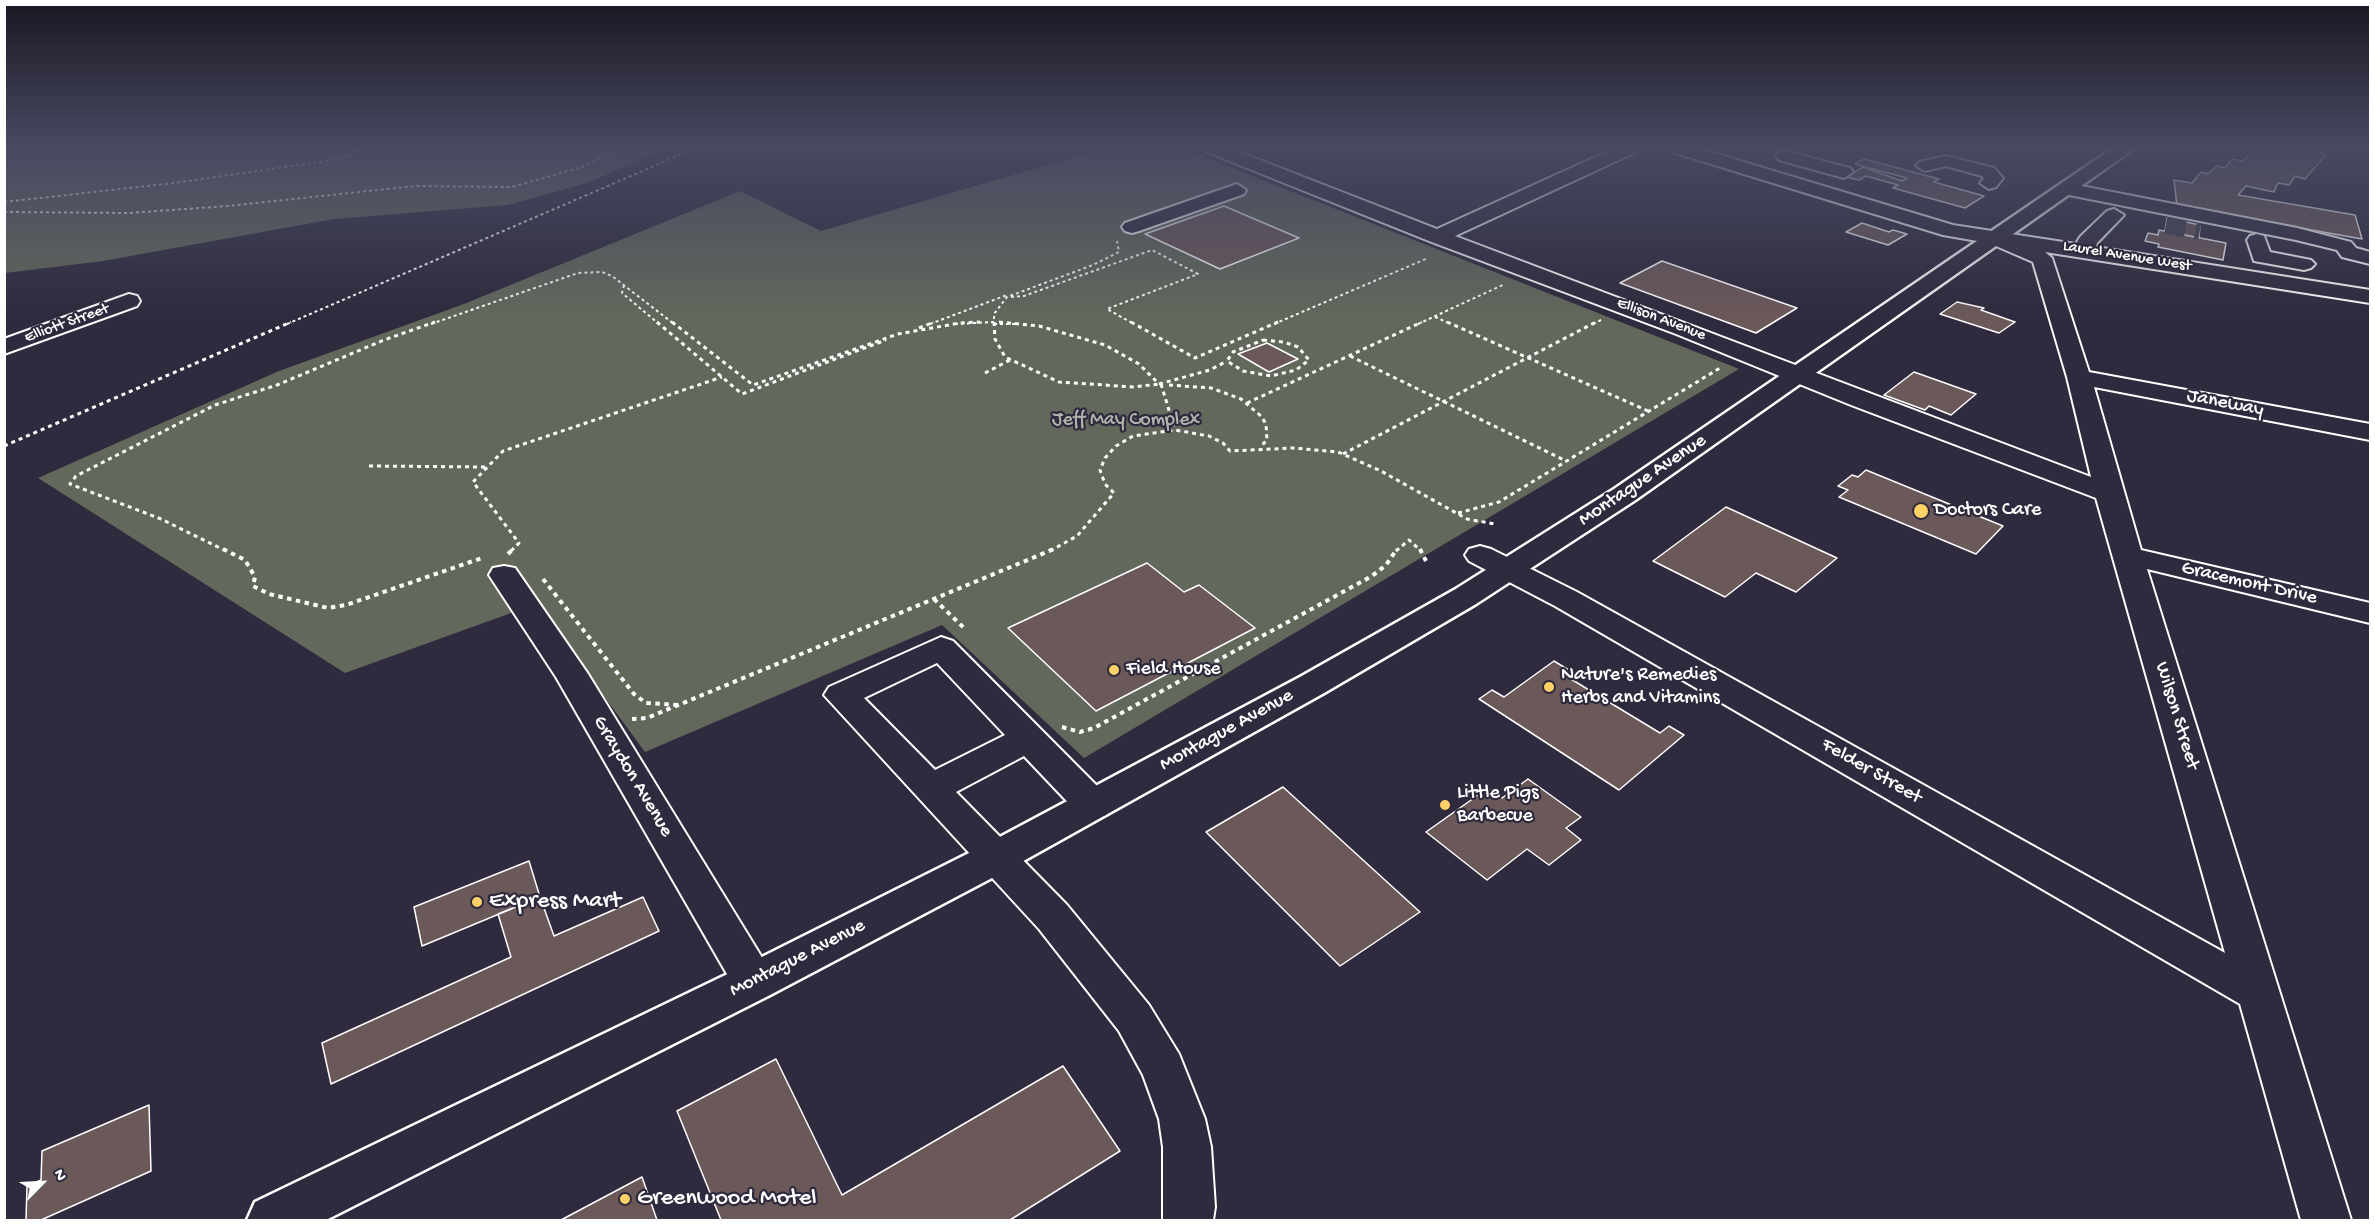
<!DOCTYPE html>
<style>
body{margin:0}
#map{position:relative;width:2375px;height:1225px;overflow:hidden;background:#2f2a3d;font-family:"Gochi Hand",sans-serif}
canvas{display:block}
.frame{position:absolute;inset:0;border:6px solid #fff;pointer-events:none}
.north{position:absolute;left:12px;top:1153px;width:60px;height:60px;-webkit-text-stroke:4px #2f2a3d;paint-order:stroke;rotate:66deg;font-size:16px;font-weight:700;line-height:24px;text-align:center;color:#fff}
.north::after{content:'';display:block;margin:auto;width:21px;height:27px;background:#fff;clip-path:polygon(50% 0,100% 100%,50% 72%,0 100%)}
</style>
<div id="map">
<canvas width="2375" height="1225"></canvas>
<div class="frame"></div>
<div class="north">N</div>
</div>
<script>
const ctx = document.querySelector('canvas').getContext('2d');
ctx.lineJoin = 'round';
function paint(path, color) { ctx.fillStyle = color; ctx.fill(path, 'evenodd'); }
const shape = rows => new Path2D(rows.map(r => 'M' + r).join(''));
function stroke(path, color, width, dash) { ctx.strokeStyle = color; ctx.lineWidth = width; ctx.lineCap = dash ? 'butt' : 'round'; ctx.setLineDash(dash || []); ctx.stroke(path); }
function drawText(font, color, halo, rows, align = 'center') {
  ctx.font = font + ' "Gochi Hand",sans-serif'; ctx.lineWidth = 4.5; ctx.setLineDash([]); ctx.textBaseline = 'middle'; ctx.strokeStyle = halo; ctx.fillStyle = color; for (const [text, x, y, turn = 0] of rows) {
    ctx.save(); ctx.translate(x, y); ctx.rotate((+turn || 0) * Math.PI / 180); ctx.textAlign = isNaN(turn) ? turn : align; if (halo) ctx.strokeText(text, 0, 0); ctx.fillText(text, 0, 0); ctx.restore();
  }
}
paint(shape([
 [5,148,667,148,587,183,508,205,334,219,103,261,5,273],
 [1105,148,1182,148,1739,369,1084,758,942,625,645,752,536,604,345,673,38,478,279,371,464,304,740,191,821,231]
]), '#62685b');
const building = shape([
 [2255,148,2322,148,2317,152,2326,155,2305,179,2295,176,2289,185,2278,183,2274,192,2246,186,2238,195,2355,215,2362,239,2177,206,2174,180,2192,183,2201,172,2208,174,2217,166,2225,168,2232,159,2243,161,2255,148],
 [1864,159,1939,179,1934,182,1984,196,1965,208,1893,188,1898,185,1866,176,1859,180,1846,177,1863,167,1902,181,1907,178,1855,164,1864,159],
 [1224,206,1299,238,1220,269,1145,234,1224,206],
 [2167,218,2200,225,2199,238,2165,231,2167,218],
 [1862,223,1889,232,1893,230,1907,234,1888,245,1846,232,1862,223],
 [2159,230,2226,243,2223,260,2158,247,2159,244,2145,241,2148,233,2158,235,2159,230],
 [1662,261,1797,308,1756,333,1620,283,1662,261],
 [1957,302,1984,308,1981,310,2015,322,1999,333,1940,314,1957,302],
 [1267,343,1298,359,1269,372,1238,354,1267,343],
 [1914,372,1976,394,1951,415,1929,406,1925,410,1884,395,1914,372],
 [1866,470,2003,526,1976,554,1839,497,1848,490,1838,486,1852,475,1858,477,1866,470],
 [1726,507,1837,558,1796,592,1756,573,1725,597,1653,561,1726,507],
 [1147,563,1184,592,1199,585,1255,628,1096,711,1008,628,1147,563],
 [1554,661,1572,672,1566,676,1660,733,1669,726,1684,735,1619,790,1479,699,1492,690,1504,697,1554,661],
 [1528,779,1581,817,1566,828,1581,840,1549,865,1527,849,1487,880,1426,832,1488,788,1502,798,1528,779],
 [1283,787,1420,912,1340,966,1206,832,1283,787],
 [529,861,540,897,422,946,414,907,529,861],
 [540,897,554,936,643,897,659,931,331,1084,322,1043,511,957,498,914,540,897],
 [776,1059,842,1195,1063,1066,1120,1151,1010,1220,721,1220,677,1111,776,1059],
 [149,1105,151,1171,41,1220,26,1220,27,1186,41,1180,42,1151,149,1105],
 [642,1177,657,1220,561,1220,642,1177]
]);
paint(building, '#6b5859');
stroke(building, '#fff', 1.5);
stroke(shape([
 [2166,224,2200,230]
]), '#443f50', 20, [20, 10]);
const minor = shape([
 [1204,148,1229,148,1437,229,1615,148,1639,148,1636,152,1455,236,2091,477,2067,377,2033,262,1989,243,1943,235,1672,152,1669,148,1697,148,1953,225,2076,244,2080,237,2107,211,2114,209,2124,215,2097,243,2096,247,2370,290,2370,303,2045,252,2052,258,2089,372,2370,424,2370,440,2094,387,2141,550,2370,603,2370,623,2147,569,2351,1220,2301,1220,2240,1004,1555,606,1469,561,1465,555,1469,549,1480,546,1491,549,1577,592,2225,953,2096,498,1851,405,1676,334,1429,241,1207,152,1204,148],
 [1785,151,1850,168,1853,172,1844,178,1779,160,1776,156,1779,152,1785,151],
 [1946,156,1994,168,2003,178,1996,187,1989,189,1980,183,1984,178,1982,176,1946,166,1925,171,1916,166,1919,162,1946,156],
 [2066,183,2297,228,2351,242,2356,248,2370,252,2370,264,2342,257,2337,250,2296,240,2059,193,2057,189,2066,183],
 [1237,184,1246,190,1244,194,1139,231,1132,233,1125,231,1122,227,1125,223,1237,184],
 [2257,234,2264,236,2270,252,2311,260,2315,264,2311,268,2304,270,2254,261,2247,240,2250,236,2257,234],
 [129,294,137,296,140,301,137,306,4,354,4,339,129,294],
 [504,566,515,568,588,674,769,969,775,982,769,995,754,1000,739,995,556,677,489,575,493,568,504,566],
 [941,637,953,641,1106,795,1112,805,1106,815,1093,819,1080,815,1024,756,956,792,1067,905,1149,1005,1179,1054,1205,1119,1211,1147,1215,1207,1213,1220,1163,1220,1163,1147,1159,1119,1143,1075,1119,1031,1039,929,824,695,829,687,941,637],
 [937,663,1005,735,935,770,864,698,937,663]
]);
const major = shape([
 [2113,148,2135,148,1634,501,1476,604,1324,693,1009,869,770,995,326,1220,247,1220,255,1202,738,969,981,847,1300,677,1454,590,1614,489,2113,148]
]);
stroke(minor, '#fff', 4);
stroke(major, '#fff', 5);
stroke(shape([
 [4,202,174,183,327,161,348,156,353,153,353,148],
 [4,212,129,213,228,206,415,186,512,187,582,167,620,148],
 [624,285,622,293,659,324],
 [1011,297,1024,296,1152,250,1198,274,1107,309,1134,324],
 [1435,317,1451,324],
 [287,324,696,148],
 [431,324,578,273,602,272,612,276,674,324],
 [930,324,1007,295],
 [955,324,994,322,994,314,1007,297,1093,265,1119,252,1117,241],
 [994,324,1016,324],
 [1274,324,1428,258],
 [1418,324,1505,284],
 [1593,324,1601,320]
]), '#fff', 2, [3, 3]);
stroke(shape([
 [657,322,742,394,886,340],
 [672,322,753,385,898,334,960,323,980,322],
 [994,322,995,339,1005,357,1059,382,1134,387,1159,384],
 [999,322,1039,326,1105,345,1139,364,1159,384],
 [1131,322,1195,358,1278,322],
 [1447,322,1648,411],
 [919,328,934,322],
 [1263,340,1284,342,1298,347,1309,360,1296,370,1271,376,1243,371,1227,361,1233,352,1263,340],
 [1350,356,1566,461],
 [985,373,1010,360],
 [1159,384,1210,370,1227,361],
 [1161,384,1175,430],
 [1169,385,1211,388,1241,399,1261,416,1266,424,1267,440,1260,447],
 [1247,403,1422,322],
 [4,446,291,322],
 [1343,454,1596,322],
 [369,466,487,467],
 [1458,513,1499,502,1720,368],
 [226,551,161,519,70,484,76,476,215,405,277,385,384,340,435,322],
 [511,551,519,543,473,482,503,451,722,377],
 [1050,551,1077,536,1114,493,1105,484,1100,470,1105,458,1116,446,1133,436,1175,430,1209,436,1223,443,1230,451,1293,448,1338,452,1381,471,1467,519,1495,524],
 [1396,551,1409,540,1421,551]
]), '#fff', 3, [4, 4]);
stroke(shape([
 [223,549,245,560,255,577,253,586,269,594,328,608,346,605,482,558],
 [1420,549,1426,561],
 [508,554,513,549],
 [543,579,634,694,646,703,679,705],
 [934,599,966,630],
 [632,719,647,718,1054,549],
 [1062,727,1080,732,1094,728,1372,576,1386,565,1397,549]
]), '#fff', 4, [4.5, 4.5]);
paint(minor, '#2f2a3d');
paint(major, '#2f2a3d');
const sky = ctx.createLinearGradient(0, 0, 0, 320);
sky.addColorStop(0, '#1a1722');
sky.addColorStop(0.46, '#474a62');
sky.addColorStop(1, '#474a6200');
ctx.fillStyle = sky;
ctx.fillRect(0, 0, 2375, 320);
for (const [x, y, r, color] of [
 [1921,511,8,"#ffd166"],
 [1114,670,6,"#ffd166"],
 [1549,687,6,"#ffd166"],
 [1445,805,6,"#ffd166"],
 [477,902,6,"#ffd166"],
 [625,1199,6,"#ffd166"]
]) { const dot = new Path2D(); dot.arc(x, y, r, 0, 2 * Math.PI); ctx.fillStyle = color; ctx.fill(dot); stroke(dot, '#2f2a3d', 2); }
drawText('16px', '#fff', '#2f2a3d', [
 ["Laurel Avenue West",2127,257,9],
 ["Ellison Avenue",1661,320,21],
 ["Elliott Street",67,324,-20]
]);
drawText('20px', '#fff', '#2f2a3d', [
 ["Janeway",2225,404,11],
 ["Montague Avenue",1643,481,-34],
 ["Gracemont Drive",2249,584,13],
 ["Wilson Street",2176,716,73],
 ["Montague Avenue",1227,731,-29],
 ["Felder Street",1871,772,30],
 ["Graydon Avenue",632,777,59],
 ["Montague Avenue",798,959,-27]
]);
drawText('20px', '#b0b4ad', '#2f2a3d', [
 ["Jeff May Complex",1126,421]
]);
drawText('20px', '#fff', '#2f2a3d', [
 ["Doctors Care",1934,511],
 ["Field House",1126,670],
 ["Nature's Remedies",1561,676],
 ["Herbs and Vitamins",1561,699],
 ["Little Pigs",1457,794],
 ["Barbecue",1457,817]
], 'left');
drawText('24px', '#fff', '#2f2a3d', [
 ["Express Mart",489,902],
 ["Greenwood Motel",637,1199]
], 'left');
</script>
